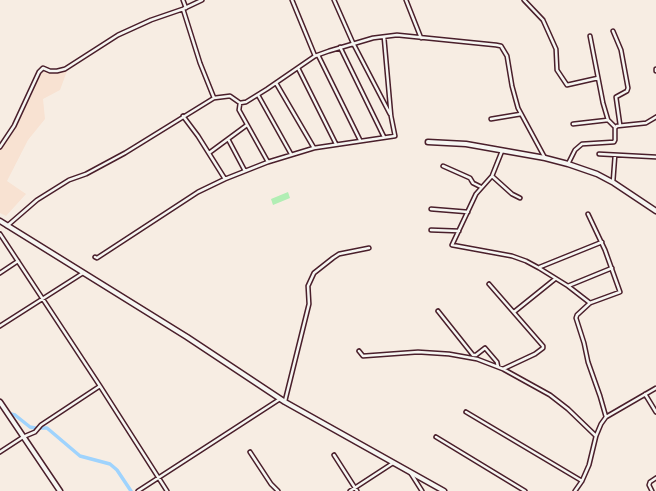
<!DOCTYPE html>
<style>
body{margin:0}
canvas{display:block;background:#f7ede3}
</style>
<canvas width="656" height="491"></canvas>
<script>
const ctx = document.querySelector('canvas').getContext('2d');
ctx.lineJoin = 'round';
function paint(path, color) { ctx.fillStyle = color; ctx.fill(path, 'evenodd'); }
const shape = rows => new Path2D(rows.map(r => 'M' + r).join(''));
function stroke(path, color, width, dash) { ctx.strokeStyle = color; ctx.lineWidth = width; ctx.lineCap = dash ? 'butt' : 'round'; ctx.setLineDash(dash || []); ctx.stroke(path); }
paint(shape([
 [67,71,60,90,43,99,45,119,28,140,7,181,26,194,6,216,0,213,0,147,41,72]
]), '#f8e2d2');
paint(shape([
 [288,192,290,198,273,205,271,199]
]), '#b1eeb4');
stroke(shape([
 [11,414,15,415,30,427,35,428],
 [40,428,47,428,80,456,110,464,117,470,131,491]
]), '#9fd3fd', 3.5);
const street = shape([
 [183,0,186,8],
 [292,0,315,56],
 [334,0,353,43,390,114],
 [406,0,421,38],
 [524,0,543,20,556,49,557,70,567,85,598,78],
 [183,9,200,63,214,98],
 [613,31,621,50,628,88,627,91,616,97,620,125],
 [590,36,603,103,608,120,615,127],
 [340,47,384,137],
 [318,55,360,140],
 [298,68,336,144],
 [656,69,656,71],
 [276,83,314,148],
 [258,95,291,154],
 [240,103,239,110,268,162],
 [183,116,198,136,225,179],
 [491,119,521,114],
 [573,124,608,120],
 [228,139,245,171],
 [0,147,14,126,39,72,43,68,50,71,57,71,65,69,118,35,151,20,183,9,202,0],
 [502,151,492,176,476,194,452,245,512,256,526,261,539,268,568,286,590,303],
 [209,153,247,125],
 [599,154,656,157],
 [568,164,575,150,582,144,614,142,615,140,615,128,617,126,646,123,656,117],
 [443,166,470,178,473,183,481,187],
 [492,176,512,194,520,198],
 [613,182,615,155],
 [431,209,468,212],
 [588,214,605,250,620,292,590,303,577,315,576,318,584,343,588,362,600,396,606,417],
 [7,226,37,200,69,180,86,174,125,153,214,98,230,96,240,103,246,102,267,89,315,56,329,51,373,38,397,35,496,45,501,46,507,56,512,86,518,108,545,158],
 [431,230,459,231],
 [0,234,100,386,167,491],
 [95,257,97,258,198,192,225,179,268,162,314,148,395,136,391,116,384,37],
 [540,267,602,242],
 [0,273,18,261],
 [489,284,543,346,543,348,535,354,503,369],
 [568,286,612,268],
 [438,311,473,355,476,355,485,348,497,362,498,367],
 [514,312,555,279],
 [0,326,83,273],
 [359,351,363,356,418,352,449,354,477,359,503,369,550,395,568,409,596,436],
 [645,394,656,412],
 [285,401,309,304,308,286,314,273,333,258,339,254,369,248],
 [466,412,582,481],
 [436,437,525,491],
 [0,452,23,437,35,432,41,425,100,386],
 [250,452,271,484,278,491],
 [334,455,357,491],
 [410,472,422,491],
 [138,491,280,399],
 [350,491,393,463],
 [575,491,582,481,589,465,596,436,601,424,606,417,656,388],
 [652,491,649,485,650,482,656,478]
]);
const secondary = shape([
 [428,142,466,144,545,158,568,164,597,174,614,183,656,211],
 [0,221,187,337,285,402,444,491],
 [0,402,60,491]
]);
stroke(street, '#4a1f2b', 5.5);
stroke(secondary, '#4a1f2b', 7);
stroke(street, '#f6f6f2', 2.5);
stroke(secondary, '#f6f6f2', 4);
</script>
